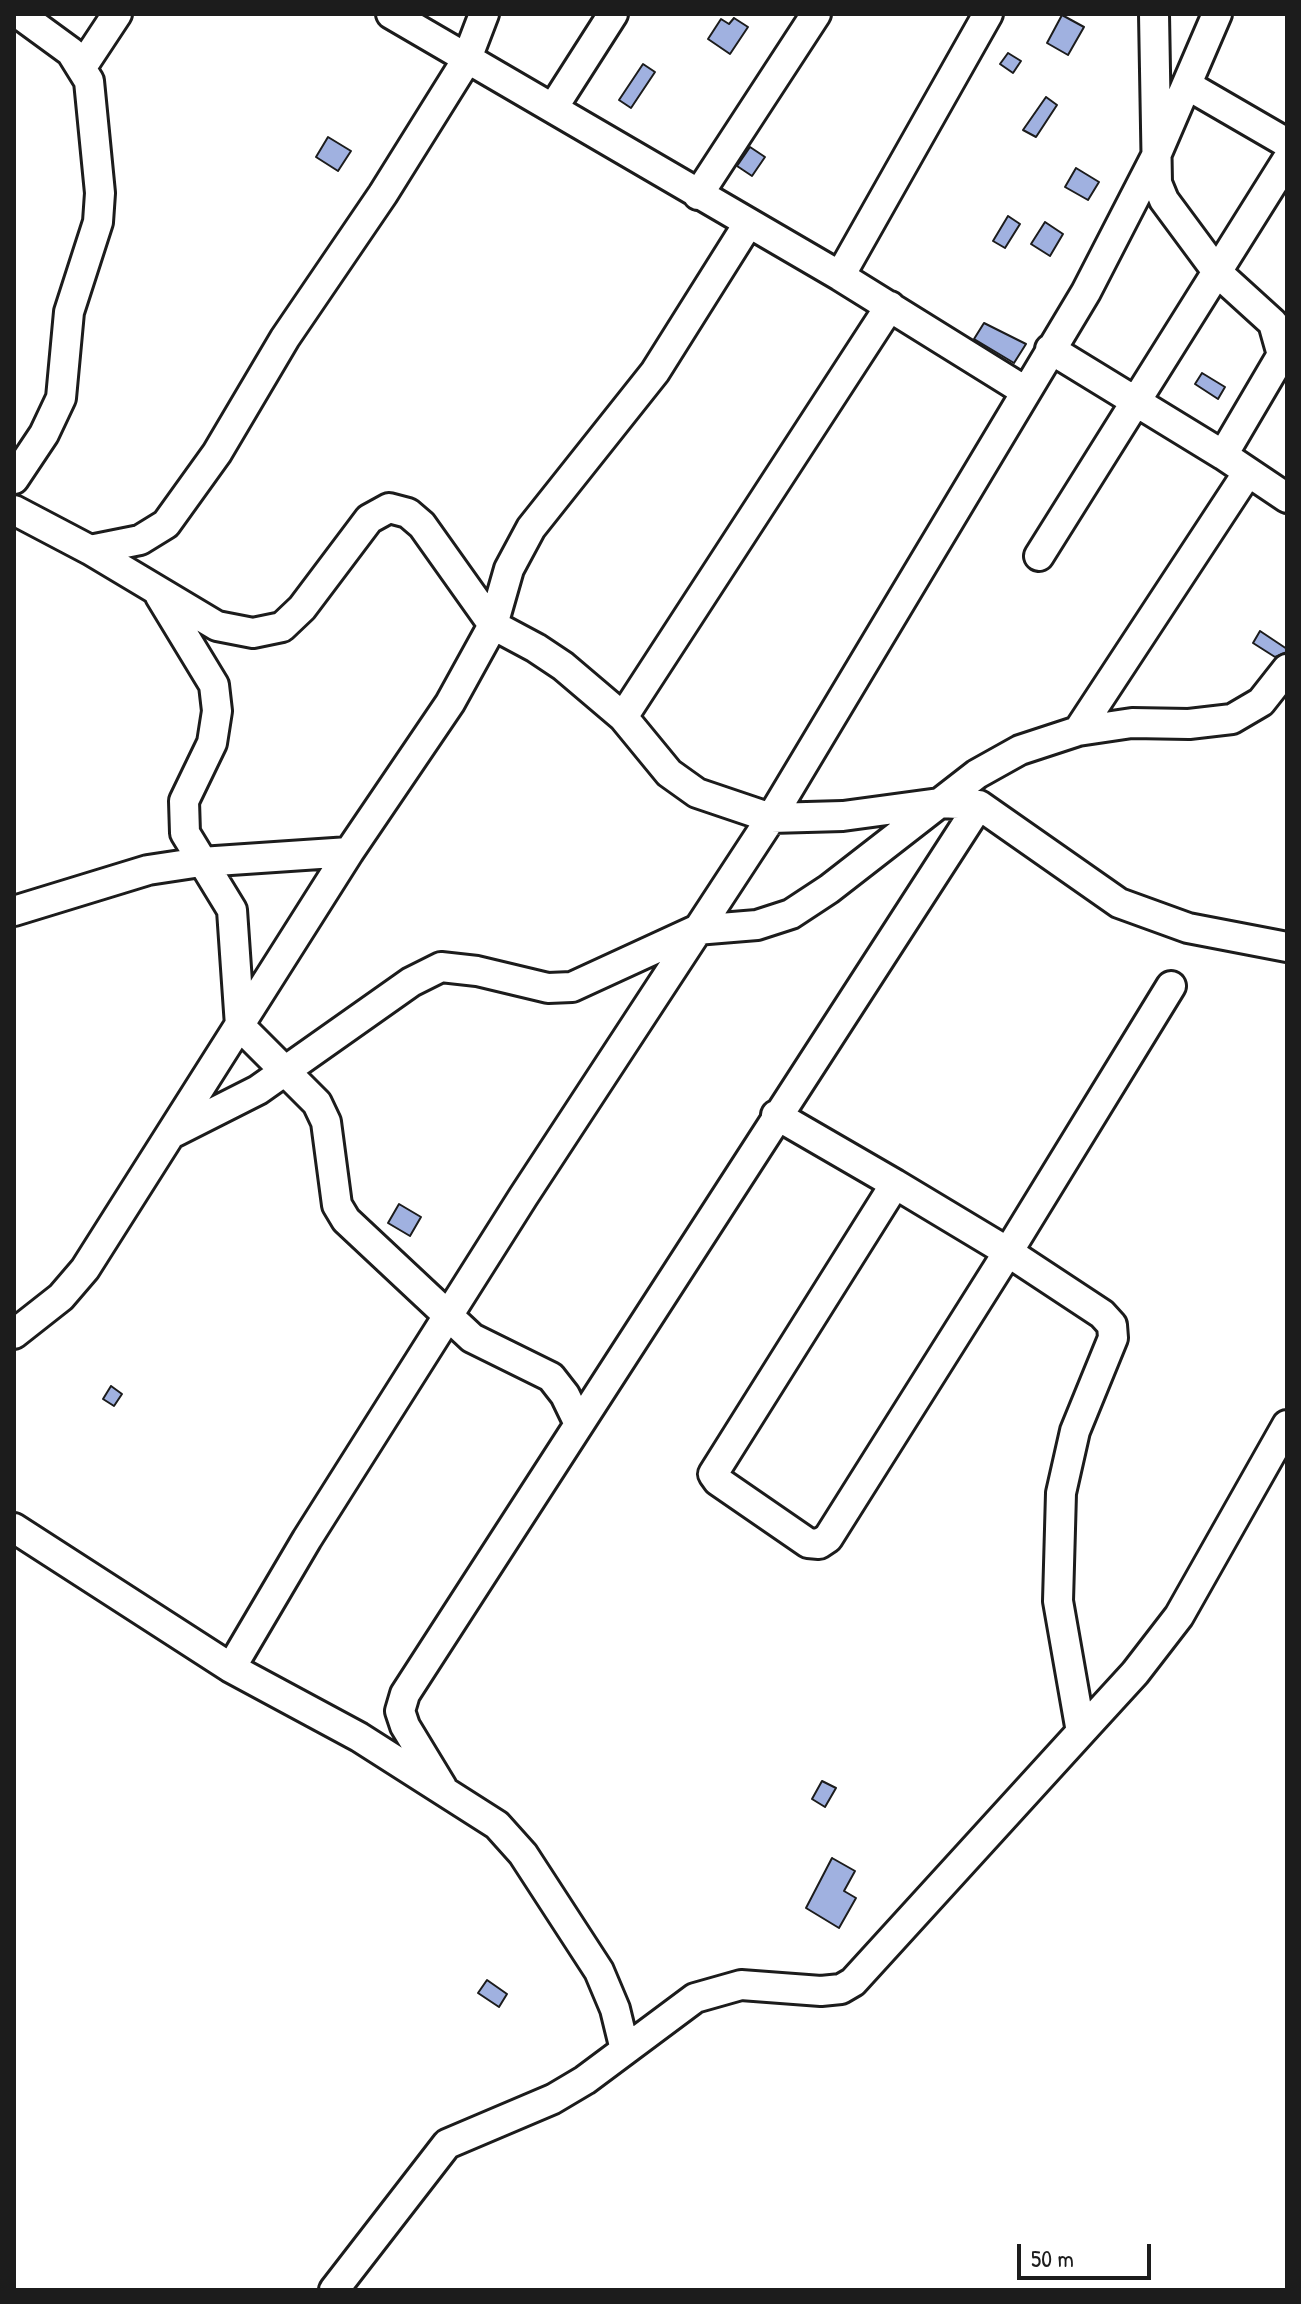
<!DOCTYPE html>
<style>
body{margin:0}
#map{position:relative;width:1301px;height:2304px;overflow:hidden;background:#fff;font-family:"Patrick Hand",sans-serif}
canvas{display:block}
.frame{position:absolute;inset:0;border:16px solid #1c1c1c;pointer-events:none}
.scale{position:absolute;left:1017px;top:2244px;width:134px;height:36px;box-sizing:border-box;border:4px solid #1c1c1c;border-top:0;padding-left:10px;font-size:24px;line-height:28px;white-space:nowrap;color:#1c1c1c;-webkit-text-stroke:6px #fff;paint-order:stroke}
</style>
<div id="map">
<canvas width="1301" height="2304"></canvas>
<div class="frame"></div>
<div class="scale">50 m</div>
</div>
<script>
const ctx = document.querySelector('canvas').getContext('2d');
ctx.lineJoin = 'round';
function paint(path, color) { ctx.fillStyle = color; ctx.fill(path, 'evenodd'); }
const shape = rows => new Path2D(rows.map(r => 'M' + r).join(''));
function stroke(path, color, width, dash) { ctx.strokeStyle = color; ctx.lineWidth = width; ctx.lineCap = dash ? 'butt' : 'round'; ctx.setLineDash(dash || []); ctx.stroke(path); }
const building = shape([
 [1062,15,1084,27,1068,55,1047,43,1062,15],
 [734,18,748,27,730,54,708,39,721,19,729,24,734,18],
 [1008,53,1021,61,1013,73,1000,64,1008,53],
 [643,64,655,72,631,108,619,100,643,64],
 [1046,97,1057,105,1036,137,1023,130,1046,97],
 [328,137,351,151,338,171,316,157,328,137],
 [750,147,765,157,752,176,737,166,750,147],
 [1076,168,1099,182,1088,200,1065,187,1076,168],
 [1008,216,1020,224,1005,248,993,241,1008,216],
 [1045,222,1063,234,1050,256,1031,244,1045,222],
 [984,323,1026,344,1014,363,974,339,984,323],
 [1202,373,1225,387,1218,399,1195,384,1202,373],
 [1260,631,1287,649,1287,652,1275,657,1253,643,1260,631],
 [399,1204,421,1217,410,1236,388,1223,399,1204],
 [111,1386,122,1394,114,1406,103,1399,111,1386],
 [822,1781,836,1788,825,1807,812,1799,822,1781],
 [832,1858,855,1871,844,1891,856,1898,839,1928,806,1908,832,1858],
 [487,1980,507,1994,499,2007,478,1993,487,1980]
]);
paint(building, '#a0b1e0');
stroke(building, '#1c1c1c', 2);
const minor = shape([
 [391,14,840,276,1025,391],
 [1154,14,1157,183,1164,200,1218,273,1273,323,1282,355],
 [82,67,117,14],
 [1187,85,1287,143],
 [553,108,613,14],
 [698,195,816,14],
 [840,276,988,14],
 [1287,346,1223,455,1287,498],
 [1050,349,1223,455],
 [14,479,44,434,61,398,69,312,98,222,100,193,89,81,71,52,19,14],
 [14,510,90,550,217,626,253,633,282,627,302,608,369,519,389,508,408,513,422,525,493,625,536,648,563,666,623,717,669,773,697,793,771,818,843,816,939,803,979,805,1119,903,1188,928,1287,947],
 [90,550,140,540,166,524,217,453,285,338,383,194,466,61,484,14],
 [1039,556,1287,160],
 [160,596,214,685,217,711,212,743,184,801,185,833,232,910,240,1026,317,1103,326,1122,337,1205,346,1220,472,1338,551,1377,565,1395,579,1424],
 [623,717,890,306],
 [1078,731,1248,472],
 [14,911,148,870,201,862,349,852],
 [776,1115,895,1184,713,1474,718,1481,808,1543,819,1544,828,1538,1008,1252,1171,986],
 [175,1132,258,1090,411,982,441,967,477,971,548,988,572,987,696,930,757,925,791,914,829,889,977,774,1020,750,1078,731,1132,723,1189,724,1232,719,1261,702,1287,669],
 [14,1334,61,1297,85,1269,349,852,450,703,493,625,509,569,531,528,655,372,748,224],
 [14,1528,231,1668,359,1737,497,1825,523,1854,599,1971,615,2009,625,2050],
 [231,1668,307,1539,523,1197,771,818,1086,292,1155,158,1217,14],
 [1081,1732,1135,1673,1179,1616,1287,1425],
 [442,1787,405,1726,400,1711,405,1694,979,805],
 [334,2290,447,2144,553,2099,585,2080,695,1998,741,1985,821,1991,841,1989,853,1982,1081,1732,1058,1601,1061,1493,1075,1431,1113,1338,1112,1325,1102,1314,1008,1252,895,1184]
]);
stroke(minor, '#1c1c1c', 34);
stroke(minor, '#fff', 28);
</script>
